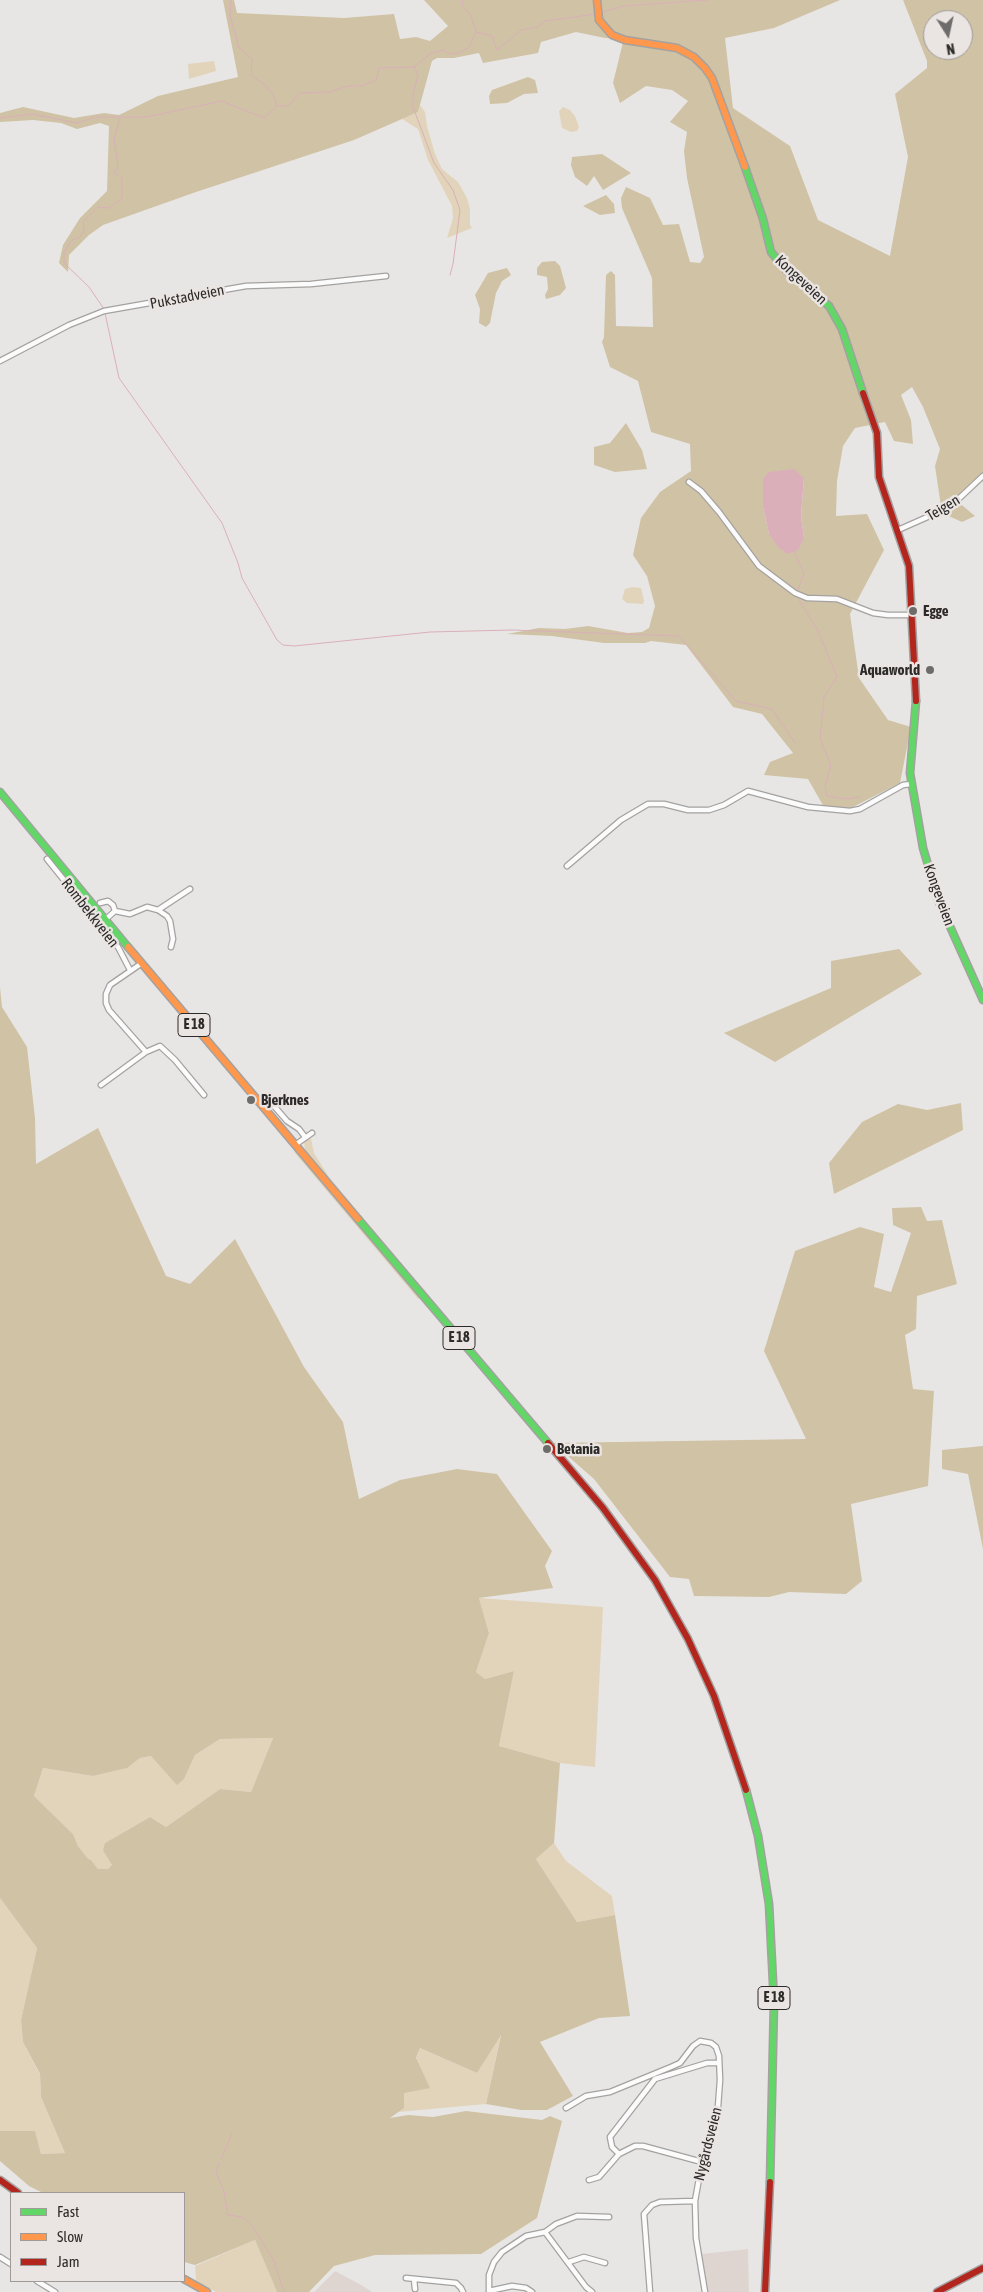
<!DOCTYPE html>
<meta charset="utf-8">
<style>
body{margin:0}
#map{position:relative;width:983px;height:2292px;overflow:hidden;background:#e8e6e4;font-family:"Asap Condensed",sans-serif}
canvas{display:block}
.legend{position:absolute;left:10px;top:2192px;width:175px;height:90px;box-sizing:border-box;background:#eae5e2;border:1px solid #9e9b98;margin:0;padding:6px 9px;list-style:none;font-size:15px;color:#2d2b2a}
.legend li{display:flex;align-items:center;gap:10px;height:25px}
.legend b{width:25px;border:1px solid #9e9b98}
.north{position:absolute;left:923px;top:10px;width:50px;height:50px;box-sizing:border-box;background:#eae5e2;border:1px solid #9e9b98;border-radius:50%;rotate:170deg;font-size:14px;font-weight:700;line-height:20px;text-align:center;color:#2d2b2a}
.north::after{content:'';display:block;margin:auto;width:18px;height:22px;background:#6e6c6b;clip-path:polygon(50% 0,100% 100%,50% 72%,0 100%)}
</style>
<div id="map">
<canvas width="983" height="2292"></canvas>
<ul class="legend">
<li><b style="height:6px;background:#63d668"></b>Fast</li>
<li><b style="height:6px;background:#ff974d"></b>Slow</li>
<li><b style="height:6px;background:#b3261e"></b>Jam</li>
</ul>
<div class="north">N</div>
</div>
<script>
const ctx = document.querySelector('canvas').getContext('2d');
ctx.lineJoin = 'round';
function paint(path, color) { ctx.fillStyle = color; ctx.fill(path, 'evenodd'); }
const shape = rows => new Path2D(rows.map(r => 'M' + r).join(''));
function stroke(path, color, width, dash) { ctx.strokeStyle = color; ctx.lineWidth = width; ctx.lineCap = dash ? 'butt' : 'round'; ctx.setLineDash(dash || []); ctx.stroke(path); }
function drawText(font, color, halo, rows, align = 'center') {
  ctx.font = font + ' "Asap Condensed",sans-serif'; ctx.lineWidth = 5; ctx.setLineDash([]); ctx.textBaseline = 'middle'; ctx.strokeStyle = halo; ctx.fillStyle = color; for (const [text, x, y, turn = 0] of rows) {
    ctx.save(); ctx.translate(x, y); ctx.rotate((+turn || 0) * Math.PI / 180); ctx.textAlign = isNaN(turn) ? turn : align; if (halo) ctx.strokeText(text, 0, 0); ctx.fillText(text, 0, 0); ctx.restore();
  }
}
paint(shape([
 [748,2249,749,2292,708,2292,702,2254],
 [335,2271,363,2286,372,2292,314,2292]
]), '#ded5d1');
paint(shape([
 [214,61,216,71,189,79,188,64],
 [420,105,425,112,427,126,435,154,442,169,458,182,467,198,470,209,470,225,472,228,447,238,453,218,452,206,428,160,418,129,402,119,418,112],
 [563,107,570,110,575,116,579,127,577,131,571,132,562,128,559,111],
 [632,587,641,588,644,601,643,604,627,603,622,599,625,589],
 [308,1138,311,1139,314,1153,329,1177,422,1289,305,1149,304,1143],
 [295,1151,420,1298,418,1299,294,1152],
 [479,1598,603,1607,595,1767,560,1763,499,1746,514,1671,485,1679,476,1672,489,1633],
 [273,1738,251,1792,220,1789,166,1827,150,1817,105,1843,112,1866,108,1869,98,1869,91,1860,88,1860,78,1846,73,1834,34,1796,43,1768,93,1776,126,1768,140,1758,151,1756,184,1779,195,1755,220,1739],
 [554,1843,566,1861,612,1896,615,1915,577,1922,536,1859],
 [0,1898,37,1948,21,2020,23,2042,40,2075,41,2097,65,2153,41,2154,35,2131,0,2131],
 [501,2033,486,2104,398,2112,404,2108,404,2093,420,2048,477,2073],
 [255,2240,277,2292,216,2292,196,2281,195,2266]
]), '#e1d4ba');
paint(shape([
 [223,0,234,0,237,13,344,18,394,14,400,39,416,37,430,41,448,26,424,0,840,0,774,28,725,38,733,108,790,146,818,220,890,256,908,157,895,94,927,68,927,61,903,0,983,0,983,482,979,476,957,501,975,516,962,522,942,513,935,466,940,449,923,407,912,387,901,395,911,420,913,444,894,441,885,422,855,428,843,446,837,481,836,516,867,514,884,550,850,614,859,678,888,720,911,727,900,783,851,808,824,807,808,779,764,775,770,762,793,753,762,714,733,707,686,645,651,641,645,643,604,643,552,636,507,634,539,628,565,629,588,626,628,633,642,632,649,628,655,606,647,576,633,555,641,518,660,492,691,471,690,444,651,432,638,381,610,367,602,342,604,337,606,275,611,271,615,275,616,326,653,327,652,278,622,208,621,198,626,187,650,198,663,225,679,224,690,262,700,263,704,257,687,178,684,151,687,132,670,122,688,101,672,90,646,86,620,103,613,83,624,38,605,38,576,32,541,42,538,53,483,63,479,53,454,58,437,58,432,61,418,112,354,140,196,192,103,225,89,235,69,255,68,272,59,263,63,245,80,218,107,191,109,126,100,123,77,129,61,123,33,120,0,122,0,113,23,107,74,118,104,113,119,115,158,96,238,77],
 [933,20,963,20,963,50,933,50],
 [804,478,801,516,804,538,769,534,763,507,763,480],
 [528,77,535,80,538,93,524,94,507,103,490,104,489,96,492,90],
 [602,154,631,173,603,190,594,176,587,186,575,177,571,165,572,157],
 [606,195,614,204,615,213,600,215,583,206],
 [555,261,560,266,566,288,560,295,546,299,545,295,548,289,547,277,537,275,537,268,542,262],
 [507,268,511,275,502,281,496,293,490,323,486,327,479,323,480,309,475,295,488,273],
 [626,423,642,450,647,469,615,472,594,465,594,447,610,443],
 [899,949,922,974,775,1062,724,1033,831,988,831,961],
 [0,987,2,1007,27,1047,35,1118,36,1164,98,1128,166,1276,190,1284,235,1239,304,1367,343,1422,359,1499,400,1480,457,1469,497,1474,552,1551,545,1566,553,1588,479,1598,489,1633,476,1672,485,1679,514,1671,499,1746,560,1763,554,1843,536,1859,577,1922,615,1915,630,2016,599,2018,540,2042,573,2096,547,2110,521,2110,486,2104,501,2035,477,2073,420,2048,416,2058,430,2088,404,2093,404,2108,390,2118,408,2115,433,2117,466,2111,542,2120,550,2116,562,2121,537,2218,481,2254,375,2255,334,2266,309,2292,277,2292,255,2240,195,2265,184,2262,184,2193,43,2193,29,2186,0,2161,0,2131,35,2131,41,2154,65,2153,41,2097,40,2074,23,2042,21,2020,37,1948,0,1898],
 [273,1738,251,1792,220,1789,166,1827,150,1817,105,1843,103,1850,112,1865,108,1869,98,1869,91,1860,88,1859,78,1846,73,1834,34,1796,43,1768,93,1776,127,1768,140,1758,151,1756,177,1785,184,1779,195,1755,220,1739],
 [961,1103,963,1130,834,1194,829,1163,862,1122,898,1104,927,1110],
 [921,1207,927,1221,942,1220,957,1284,917,1296,916,1329,905,1335,913,1389,934,1391,928,1486,851,1504,862,1581,846,1594,789,1592,769,1597,694,1596,689,1579,670,1577,594,1479,553,1443,806,1439,764,1351,795,1251,860,1227,884,1234,874,1287,891,1292,911,1233,893,1225,892,1208],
 [983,1446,983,1549,968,1474,942,1469,942,1450]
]), '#d0c2a5');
paint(shape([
 [794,469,804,478,801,516,804,538,798,550,788,554,779,548,769,534,763,507,763,479,769,472]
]), '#daafb9');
stroke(shape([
 [231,0,230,15,239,48,252,59,251,75,265,85,273,94,277,106],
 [463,0,462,5,471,16,476,32],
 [600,13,624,6,707,0],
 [414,67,418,75,413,94,413,107,434,163,453,190,460,210,453,264,450,275],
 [0,118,32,114,77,123,95,117,146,117,222,101,264,118,277,106,288,106,300,93,330,92,348,86,362,86,376,80,379,68,414,67,431,53,444,50,449,54,459,53,469,47,476,32,492,36,497,50,521,30,537,27,545,21,596,14],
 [104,309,89,287,64,263,64,252,72,240,80,237,84,231,83,222,98,207,109,208,122,198,122,178,114,173,118,167,114,139,120,118],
 [105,313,119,378,222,523,238,563,242,578,277,640,283,645,294,646,430,632,513,630,679,636,736,701,772,709,795,743],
 [794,551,804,573,798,590],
 [799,600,818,631,837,677,824,697,820,739,831,765,825,786,827,796,845,799,860,797],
 [221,2159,232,2134],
 [219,2163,216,2172,224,2191,228,2215,243,2217,253,2227,274,2261,284,2292]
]), '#daafb9', 1);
const street = shape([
 [0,361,69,325,104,311,246,286,311,284,386,276],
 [689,482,701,491,719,512,759,566,795,593,807,598,837,599,873,613,888,615,911,615],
 [898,530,950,507,983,476],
 [47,859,118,947,130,970],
 [567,866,621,820,648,804,664,804,688,810,709,810,724,805,748,791,808,807,850,811,860,809,903,785,911,784],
 [100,903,108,901,113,905,115,911],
 [158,910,190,889],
 [105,920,115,911,130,914,147,907,158,910,167,916,170,921,173,939,171,947],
 [142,963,110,985,106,994,106,1003,109,1010,146,1052],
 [101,1085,146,1052,160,1046,175,1060,204,1095],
 [265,1109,270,1105,274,1106,287,1121,299,1129,305,1137],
 [295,1145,312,1133],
 [566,2108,586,2096,610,2092,671,2067,680,2063,693,2046,700,2041,711,2043,716,2047,719,2056,720,2080,717,2120,702,2162,695,2201,696,2238,705,2292],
 [619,2154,612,2147,610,2137,655,2079,707,2063,719,2063],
 [589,2180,599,2177,619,2154,635,2146,643,2146,702,2162],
 [545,2232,556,2224,577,2216,609,2217],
 [0,2257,11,2264],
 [569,2262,584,2257,605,2263],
 [406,2278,456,2283,461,2288,463,2292],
 [414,2279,415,2289],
 [37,2281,55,2292],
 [489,2291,512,2286,526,2288,532,2292],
 [489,2292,489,2275,494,2262,502,2252,526,2236,545,2232,586,2287,592,2292],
 [650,2292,644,2214,652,2205,660,2202,695,2201]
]);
const fast = shape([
 [745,167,763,219,771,252,786,270,829,306,842,329,863,393],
 [916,701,910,773,923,848,939,902,983,1000],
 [0,792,128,947],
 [358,1219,548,1443],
 [746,1790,758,1836,769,1904,774,2002,770,2182]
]);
const slow = shape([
 [597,0,599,20,612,35,625,40,677,48,694,57,705,68,712,78,745,167],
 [128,947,358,1219],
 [184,2279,207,2292]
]);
const jam = shape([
 [863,393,877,433,879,477,909,566,916,701],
 [548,1443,603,1508,655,1580,688,1639,714,1696,746,1790],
 [0,2180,18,2193],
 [765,2292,770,2182],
 [937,2292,983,2268]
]);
stroke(street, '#a4a2a1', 7);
stroke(fast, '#a4a2a1', 9);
stroke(slow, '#a4a2a1', 9);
stroke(jam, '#a4a2a1', 9);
stroke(street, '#fcfbfb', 4.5);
stroke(fast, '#63d668', 6);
stroke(slow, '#ff974d', 6);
stroke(jam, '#b3261e', 6);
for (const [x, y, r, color] of [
 [913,611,5,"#6e6c6b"],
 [930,670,5,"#6e6c6b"],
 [251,1100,5,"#6e6c6b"],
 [547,1449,5,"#6e6c6b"]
]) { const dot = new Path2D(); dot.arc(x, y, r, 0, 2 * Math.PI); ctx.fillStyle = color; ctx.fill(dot); stroke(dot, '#eae5e2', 2); }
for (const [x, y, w] of [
 [194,1025,32],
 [459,1338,32],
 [774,1998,32]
]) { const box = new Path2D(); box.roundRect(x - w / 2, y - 11.5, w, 23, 4); ctx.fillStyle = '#eae5e2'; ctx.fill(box); stroke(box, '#2d2b2a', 1); }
drawText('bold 14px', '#2d2b2a', null, [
 ["E 18",194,1025],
 ["E 18",459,1338],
 ["E 18",774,1998]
]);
drawText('15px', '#2d2b2a', '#eae5e2', [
 ["Kongeveien",801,280,43],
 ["Pukstadveien",187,297,-11],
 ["Teigen",943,508,-31],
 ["Kongeveien",939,895,70],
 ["Rombekkveien",90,913,52],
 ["Nygårdsveien",708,2144,-76]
]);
drawText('bold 15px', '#2d2b2a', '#eae5e2', [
 ["Egge",923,611],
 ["Aquaworld",920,670,"right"],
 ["Bjerknes",261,1100],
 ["Betania",557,1449]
], 'left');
</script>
